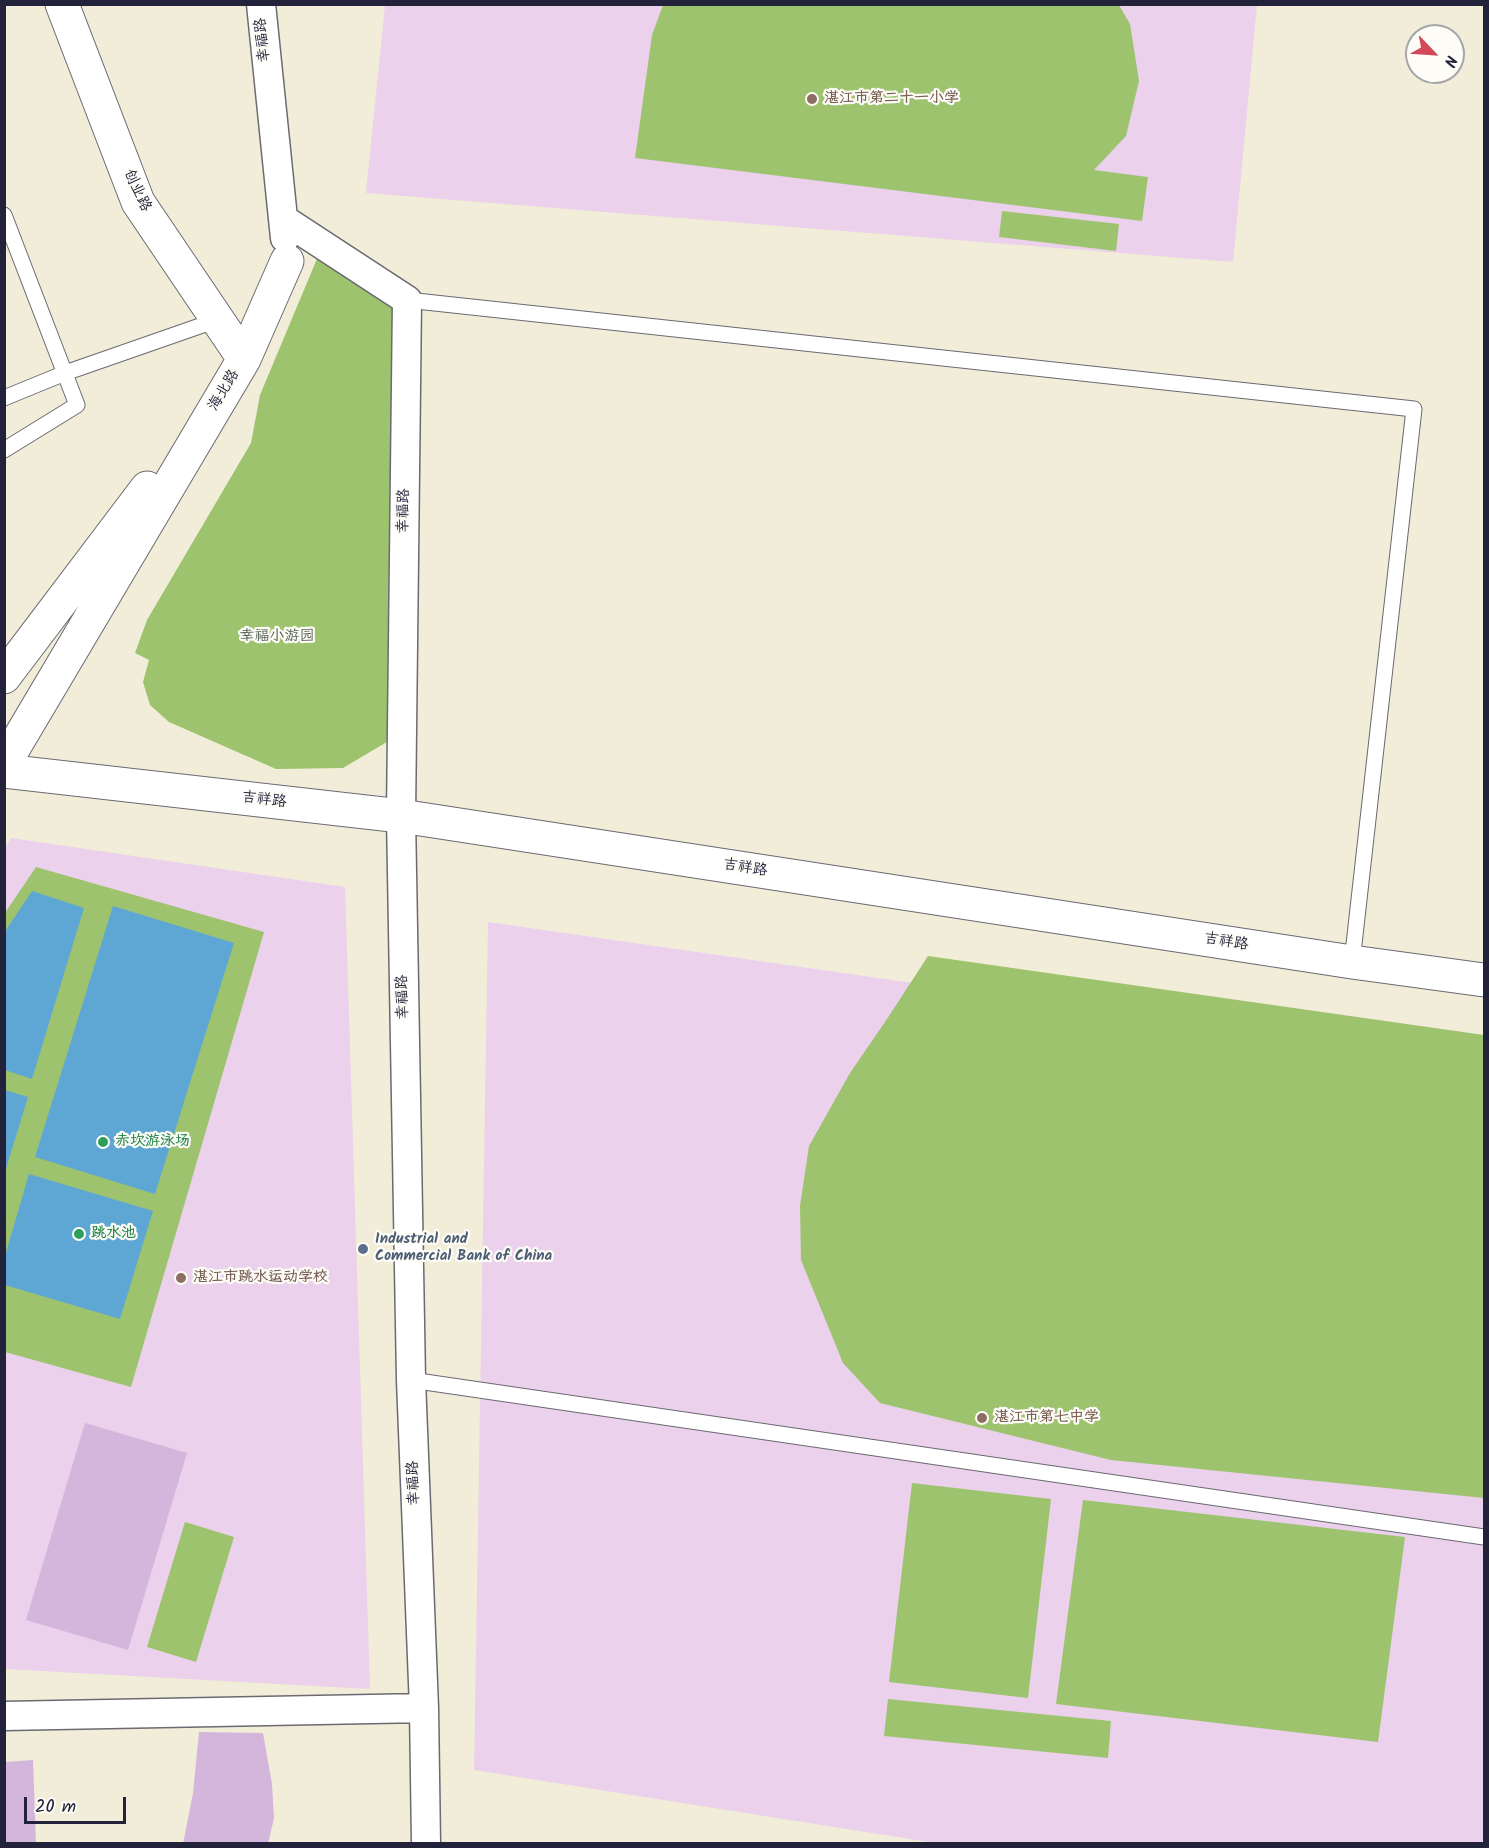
<!DOCTYPE html>
<meta charset="utf-8">
<style>
body{margin:0}
#map{position:relative;width:1489px;height:1848px;overflow:hidden;background:#f2edd8;font-family:Kalam,sans-serif}
canvas{display:block}
.frame{position:absolute;inset:0;border:6px solid #22223b;pointer-events:none}
.north{position:absolute;left:1405px;top:24px;width:60px;height:60px;box-sizing:border-box;background:#fdfcf7;border:2px solid #a5a5ac;border-radius:50%;rotate:115deg;font-size:16px;font-weight:700;line-height:24px;text-align:center;color:#22223b}
.north::after{content:'';display:block;margin:auto;width:21px;height:27px;background:#d1495b;clip-path:polygon(50% 0,100% 100%,50% 72%,0 100%)}
.scale{position:absolute;left:24px;top:1797px;width:102px;height:27px;box-sizing:border-box;border:3px solid #22223b;border-top:0;padding-left:8px;font-size:18px;line-height:21px;white-space:nowrap;color:#22223b;-webkit-text-stroke:4px #fdfcf7;paint-order:stroke}
</style>
<div id="map">
<canvas width="1489" height="1848"></canvas>
<div class="frame"></div>
<div class="north">N</div>
<div class="scale">20 m</div>
</div>
<script>
const ctx = document.querySelector('canvas').getContext('2d');
ctx.lineJoin = 'round';
function paint(path, color) { ctx.fillStyle = color; ctx.fill(path, 'evenodd'); }
const shape = rows => new Path2D(rows.map(r => 'M' + r).join(''));
function stroke(path, color, width, dash) { ctx.strokeStyle = color; ctx.lineWidth = width; ctx.lineCap = dash ? 'butt' : 'round'; ctx.setLineDash(dash || []); ctx.stroke(path); }
function drawText(font, color, halo, rows, align = 'center') {
  ctx.font = font + ' Kalam,"LXGW WenKai TC",sans-serif'; ctx.lineWidth = 4.5; ctx.setLineDash([]); ctx.textBaseline = 'middle'; ctx.strokeStyle = halo; ctx.fillStyle = color; for (const [text, x, y, turn = 0] of rows) {
    ctx.save(); ctx.translate(x, y); ctx.rotate((+turn || 0) * Math.PI / 180); ctx.textAlign = isNaN(turn) ? turn : align; if (halo) ctx.strokeText(text, 0, 0); ctx.fillText(text, 0, 0); ctx.restore();
  }
}
paint(shape([
 [385,5,1257,5,1233,262,366,193],
 [11,838,345,887,370,1689,5,1669,5,848],
 [488,922,1484,1065,1484,1843,935,1843,474,1770]
]), '#ebd1eb');
paint(shape([
 [1119,5,1130,24,1139,81,1126,136,1094,170,1148,177,1142,221,635,158,652,35,663,5],
 [1002,211,1119,224,1116,251,999,237],
 [319,254,401,302,397,736,343,768,276,769,169,722,150,705,143,682,149,660,135,653,147,620,251,443,260,395],
 [36,867,264,932,131,1387,5,1352,5,913],
 [928,956,1484,1035,1484,1498,1111,1460,880,1403,843,1363,801,1260,800,1206,809,1146,850,1073,887,1019],
 [912,1483,1051,1499,1028,1698,889,1682],
 [1083,1500,1405,1537,1378,1742,1056,1704],
 [185,1522,234,1537,196,1662,147,1647],
 [888,1699,1111,1721,1108,1758,884,1736]
]), '#9dc36e');
paint(shape([
 [32,891,84,908,32,1079,5,1070,4,933],
 [113,906,234,943,155,1194,35,1157],
 [5,1090,28,1097,5,1172,4,1090],
 [29,1174,153,1211,120,1319,5,1285,5,1256]
]), '#5ea7d5');
paint(shape([
 [85,1423,187,1453,128,1650,26,1620],
 [199,1732,263,1733,272,1784,274,1818,268,1844,183,1844,193,1793],
 [33,1760,36,1844,5,1844,5,1762]
]), '#d4b6dc');
const service = shape([
 [4,215,77,405,4,450],
 [407,300,1414,409,1352,962],
 [4,398,65,373,217,320],
 [411,1380,1484,1537]
]);
const minor = shape([
 [261,4,285,238],
 [283,219,407,300,401,816,411,1380,424,1708,426,1844],
 [4,1716,424,1708]
]);
const tertiary = shape([
 [62,4,138,202,244,359],
 [4,677,147,488],
 [4,764,244,359,287,261],
 [4,771,401,816,1352,962,1484,980]
]);
stroke(service, '#6b6972', 17);
stroke(minor, '#6b6972', 31);
stroke(tertiary, '#6b6972', 35);
stroke(service, '#fff', 15);
stroke(minor, '#fff', 28);
stroke(tertiary, '#fff', 33);
for (const [x, y, r, color] of [
 [812,99,6,"#8d6e63"],
 [103,1142,6,"#2e9e5b"],
 [79,1234,6,"#2e9e5b"],
 [363,1249,6,"#5c6f8a"],
 [181,1278,6,"#8d6e63"],
 [982,1418,6,"#8d6e63"]
]) { const dot = new Path2D(); dot.arc(x, y, r, 0, 2 * Math.PI); ctx.fillStyle = color; ctx.fill(dot); stroke(dot, '#fdfcf7', 2); }
drawText('15px', '#22223b', '#fdfcf7', [
 ["幸福路",264,40,-96],
 ["创业路",136,191,65],
 ["海北路",225,391,-59],
 ["幸福路",405,511,-89],
 ["吉祥路",264,801,7],
 ["吉祥路",745,869,9],
 ["吉祥路",1226,943,9],
 ["幸福路",404,997,-91],
 ["幸福路",415,1483,-92]
]);
drawText('bold 15px', '#785e54', '#fdfcf7', [
 ["湛江市第二十一小学",824,99],
 ["湛江市跳水运动学校",193,1278],
 ["湛江市第七中学",994,1418]
], 'left');
drawText('15px', '#4d5a4d', '#fdfcf7', [
 ["幸福小游园",277,637]
]);
drawText('bold 15px', '#27864d', '#fdfcf7', [
 ["赤坎游泳场",115,1142],
 ["跳水池",91,1234]
], 'left');
drawText('bold 15px', '#4e5e75', '#fdfcf7', [
 ["Industrial and",375,1240],
 ["Commercial Bank of China",375,1257]
], 'left');
</script>
